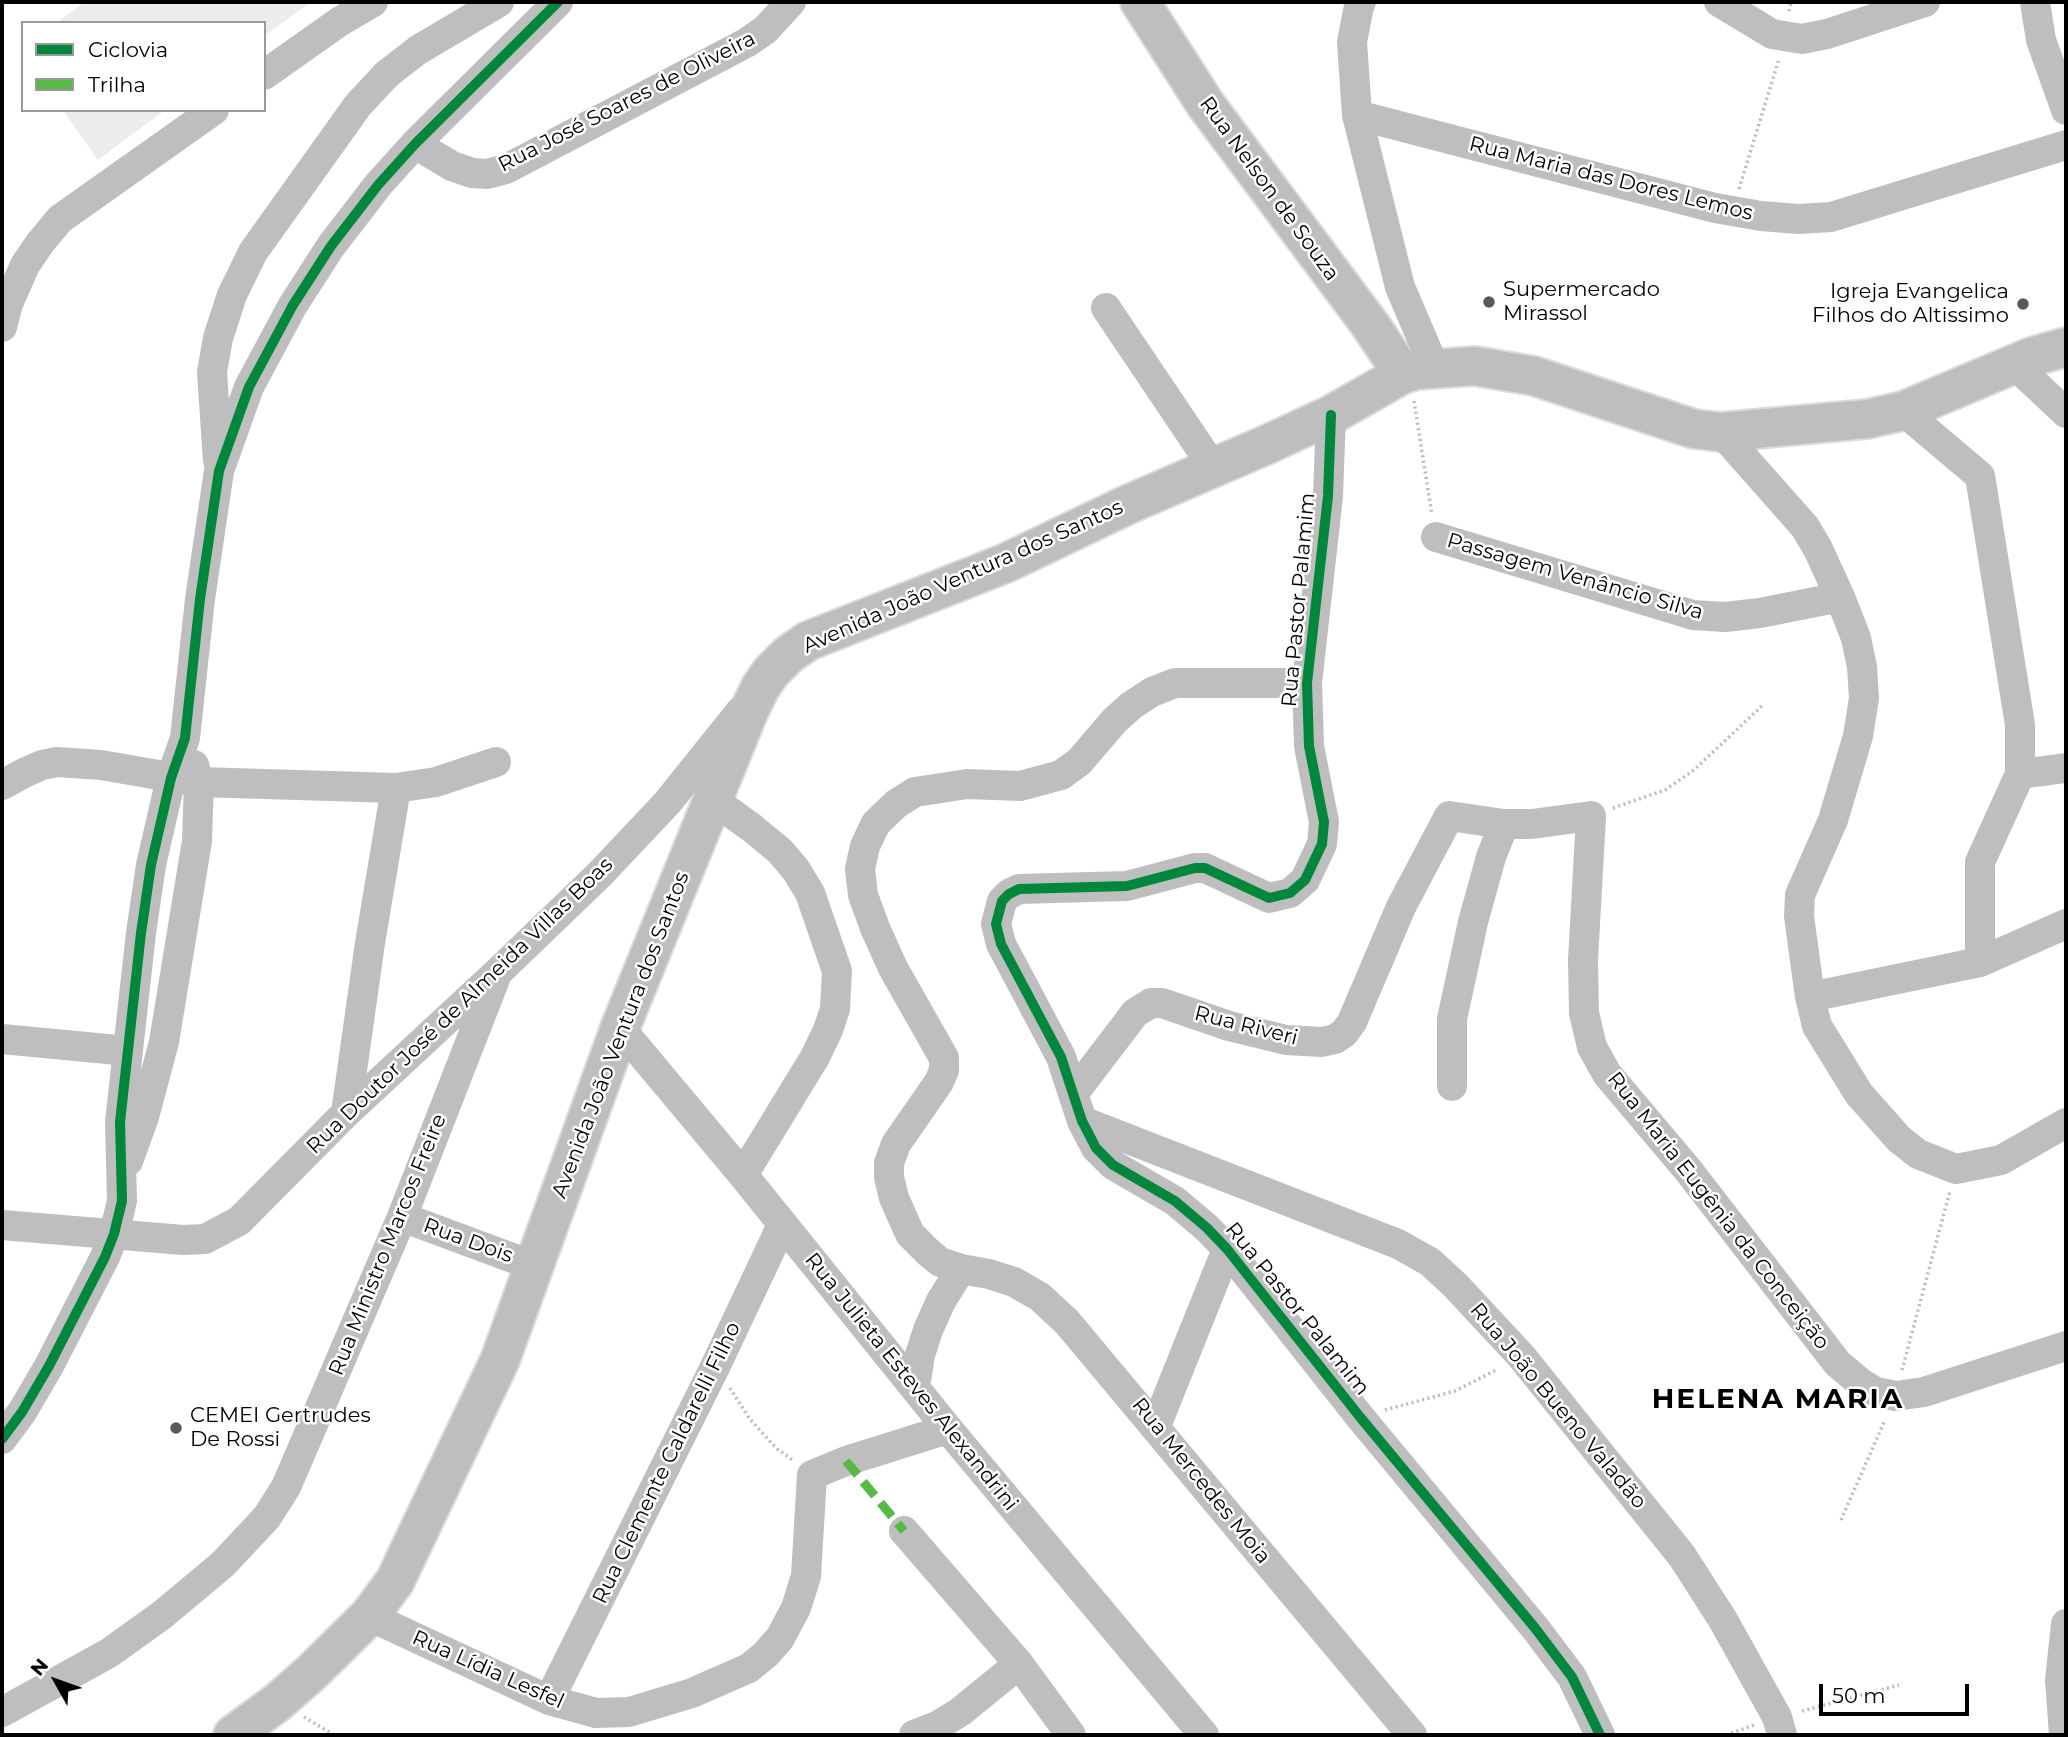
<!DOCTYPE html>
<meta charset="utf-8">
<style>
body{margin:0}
#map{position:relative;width:2068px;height:1737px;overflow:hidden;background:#fff;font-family:Montserrat,sans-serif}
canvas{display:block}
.frame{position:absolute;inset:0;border:4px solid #000;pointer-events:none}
.legend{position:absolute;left:21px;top:21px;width:245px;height:91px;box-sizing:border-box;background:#fff;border:2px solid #999;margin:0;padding:9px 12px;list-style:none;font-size:21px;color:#000}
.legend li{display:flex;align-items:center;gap:14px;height:35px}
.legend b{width:35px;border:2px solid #999}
.north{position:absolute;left:21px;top:1646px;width:70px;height:70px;-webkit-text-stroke:5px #fff;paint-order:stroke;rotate:310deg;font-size:19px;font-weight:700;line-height:28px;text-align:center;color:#000}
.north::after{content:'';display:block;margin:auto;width:24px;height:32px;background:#000;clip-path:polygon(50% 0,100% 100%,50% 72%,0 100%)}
.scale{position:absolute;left:1819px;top:1684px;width:150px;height:32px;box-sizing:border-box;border:4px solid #000;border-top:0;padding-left:9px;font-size:21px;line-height:24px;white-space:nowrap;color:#000;-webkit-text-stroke:5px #fff;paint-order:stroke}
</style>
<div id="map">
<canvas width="2068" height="1737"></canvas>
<div class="frame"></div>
<ul class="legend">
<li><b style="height:9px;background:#00873e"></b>Ciclovia</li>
<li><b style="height:9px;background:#58b947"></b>Trilha</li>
</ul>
<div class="north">N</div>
<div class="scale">50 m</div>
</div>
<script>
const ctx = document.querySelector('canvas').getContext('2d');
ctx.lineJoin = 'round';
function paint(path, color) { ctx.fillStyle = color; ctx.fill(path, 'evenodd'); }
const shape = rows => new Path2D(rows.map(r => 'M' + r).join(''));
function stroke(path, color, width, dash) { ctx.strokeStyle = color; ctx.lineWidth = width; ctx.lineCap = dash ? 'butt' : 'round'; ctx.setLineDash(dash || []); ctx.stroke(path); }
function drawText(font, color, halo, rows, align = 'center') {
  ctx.font = font + ' Montserrat,sans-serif'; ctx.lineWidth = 5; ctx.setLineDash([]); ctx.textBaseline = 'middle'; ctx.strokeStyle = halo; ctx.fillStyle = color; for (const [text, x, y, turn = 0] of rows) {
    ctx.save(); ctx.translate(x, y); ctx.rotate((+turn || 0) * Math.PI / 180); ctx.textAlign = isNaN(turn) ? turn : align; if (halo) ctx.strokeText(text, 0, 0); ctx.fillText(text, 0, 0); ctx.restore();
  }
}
paint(shape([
 [85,2,311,2,264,36,264,23,56,23],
 [63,110,165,110,98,160]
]), '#ececec');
const major = shape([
 [1140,2,1206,105,1371,326,1403,374],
 [233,1735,278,1702,311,1673,369,1616,395,1581,500,1360,620,1028,748,713,760,688,771,672,788,655,808,641,1006,563,1129,504,1266,445,1331,415,1403,374,1417,370,1475,366,1534,376,1694,429,1721,432,1867,419,1903,411,2031,357,2066,347]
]);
stroke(major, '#dbdbdb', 42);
stroke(shape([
 [1789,11,1791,2],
 [1739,189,1779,59],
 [1414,401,1432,515],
 [1613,808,1665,790,1694,770,1763,705],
 [1902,1370,1950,1191],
 [730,1388,749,1418,776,1448,794,1461],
 [1385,1410,1455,1391,1498,1369],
 [1841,1520,1885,1420],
 [1802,1711,1899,1685],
 [304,1717,334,1735],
 [1726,1735,1754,1725]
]), '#b9b9b9', 3.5, [2, 3.5]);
stroke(shape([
 [1361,2,1359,6,1352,42,1357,115,1400,287,1435,369],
 [1719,2,1772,34,1802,39,1827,34,1925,2],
 [2035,2,2041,40,2066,110],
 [264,75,339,22,373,2],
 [1357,115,1715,208,1761,216,1798,219,1831,217,2066,145],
 [415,144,452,166,472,173,487,174,506,169,746,43,765,30,791,2],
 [1106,308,1213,467],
 [2,327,8,304,25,265,40,243,60,219,214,110],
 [2015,365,2066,413],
 [1903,411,1980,476,2020,725,2020,774,1980,862,1980,962],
 [1331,415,1328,496,1307,683,1309,746,1324,822,1322,844,1305,880,1290,893,1269,898,1205,868,1195,868,1127,886,1019,889,1009,894,1002,901,996,924,1001,944,1061,1057,1082,1121,1096,1148,1113,1165,1175,1201,1207,1228,1227,1249,1360,1417,1535,1628,1572,1677,1600,1735],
 [1721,432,1805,527,1818,549,1840,597,1856,638,1862,667,1864,698,1858,736,1833,820,1800,895,1799,916,1810,997,1817,1026,1859,1094,1899,1139,1918,1154,1956,1169,2001,1160,2066,1123],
 [218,461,212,372,218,338,232,295,253,252,358,105,387,74,418,50,499,2],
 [1436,537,1693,615,1725,617,1760,613,1840,597],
 [1307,683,1175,683,1152,692,1132,705,1115,720,1079,762,1061,775,1020,786,967,784,915,792,896,804,876,823,865,846,860,869,863,895,875,928,893,968,944,1058,944,1070,939,1082,896,1144,889,1163,889,1177,894,1198,910,1234,928,1252,940,1262,961,1269,989,1274,1014,1282,1040,1297,1067,1322,1412,1735],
 [2020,774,2066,768],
 [2,785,24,773,42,765,57,762,101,765,199,782,396,788,436,782,496,762],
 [712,799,752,828,780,851,796,870,810,893,837,971,835,1009,828,1030,815,1057,743,1175],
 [1810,997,1980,962,2066,924],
 [620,1028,743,1175,948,1429,1204,1735],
 [2,1039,128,1051],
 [1452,1086,1452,1019,1473,922,1491,857,1504,824],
 [1074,1093,1135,1013,1151,1003,1162,1003,1229,1026,1286,1040,1322,1042,1335,1039,1344,1033,1352,1022,1401,907,1449,816,1504,824,1532,824,1591,816,1583,960,1584,1013,1592,1047,1607,1074,1688,1170,1838,1364,1861,1383,1876,1392,1896,1396,1924,1392,2066,1346],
 [346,1113,370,943,396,788],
 [1082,1121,1398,1244,1430,1262,1455,1285,1522,1357,1682,1556,1723,1620,1777,1717,1782,1735],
 [128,1161,144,1117,164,1042,197,841,199,782,194,765],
 [402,1217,534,1266],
 [2,1225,183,1240,205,1239,239,1221,346,1113,497,973,600,874,667,803,740,712],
 [915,1387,920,1355,928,1330,941,1301,961,1269],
 [1156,1426,1227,1249],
 [2,1439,22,1412,49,1366,105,1257,114,1234,122,1201,120,1122,141,933,151,865,171,778,185,738,200,599,219,471,249,387,293,305,331,246,378,185,415,144,558,2],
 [904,1531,1019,1664,1071,1735],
 [369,1616,549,1700,596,1713,629,1712,692,1693,749,1668,766,1654,780,1638,796,1608,806,1576,812,1475,846,1461,948,1429],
 [549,1700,716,1365,782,1225],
 [2,1712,109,1653,162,1615,223,1564,267,1517,286,1487,402,1217,495,979],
 [914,1735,937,1726,960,1712,1019,1664],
 [2064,1735,2060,1680,2066,1624]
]), '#bebebe', 30);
stroke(major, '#bebebe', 38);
stroke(shape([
 [846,1461,904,1531]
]), '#58b947', 9, [18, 9]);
stroke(shape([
 [1331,415,1328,496,1307,683,1309,746,1324,822,1322,844,1305,880,1290,893,1269,898,1205,868,1195,868,1127,886,1019,889,1009,894,1002,901,996,924,1001,944,1061,1057,1082,1121,1096,1148,1113,1165,1175,1201,1207,1228,1227,1249,1360,1417,1535,1628,1572,1677,1600,1735],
 [2,1439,22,1412,49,1366,105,1257,114,1234,122,1201,120,1122,141,933,151,865,171,778,185,738,200,599,219,471,249,387,293,305,331,246,378,185,415,144,558,2]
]), '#00873e', 10);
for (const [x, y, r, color] of [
 [1489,302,7,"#595959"],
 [2023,304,7,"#595959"],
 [176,1428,7,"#595959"]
]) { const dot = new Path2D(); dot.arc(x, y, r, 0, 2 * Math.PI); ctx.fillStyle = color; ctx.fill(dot); stroke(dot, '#fff', 2.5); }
drawText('21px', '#000', '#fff', [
 ["Rua José Soares de Oliveira",627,102,-27],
 ["Rua Maria das Dores Lemos",1611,179,14],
 ["Rua Nelson de Souza",1269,189,54],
 ["Avenida João Ventura dos Santos",963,577,-24],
 ["Passagem Venâncio Silva",1575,577,16],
 ["Rua Pastor Palamim",1299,600,-85],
 ["Rua Doutor José de Almeida Villas Boas",460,1006,-44],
 ["Rua Riveri",1246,1026,14],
 ["Avenida João Ventura dos Santos",621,1035,-69],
 ["Rua Maria Eugênia da Conceição",1718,1211,52],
 ["Rua Dois",468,1241,20],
 ["Rua Ministro Marcos Freire",388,1245,-68],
 ["Rua Pastor Palamim",1297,1309,51],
 ["Rua Julieta Esteves Alexandrini",911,1382,51],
 ["Rua João Bueno Valadão",1558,1406,50],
 ["Rua Clemente Caldarelli Filho",667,1463,-64],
 ["Rua Mercedes Moia",1201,1481,51],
 ["Rua Lídia Lesfel",488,1670,24]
]);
drawText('21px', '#000', '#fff', [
 ["Supermercado",1503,290],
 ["Mirassol",1503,314],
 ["Igreja Evangelica",2009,292,"right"],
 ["Filhos do Altissimo",2009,316,"right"],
 ["CEMEI Gertrudes",190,1416],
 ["De Rossi",190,1440]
], 'left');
ctx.letterSpacing = '2px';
drawText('bold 28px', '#000', '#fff', [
 ["HELENA MARIA",1778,1400]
]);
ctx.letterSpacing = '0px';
</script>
